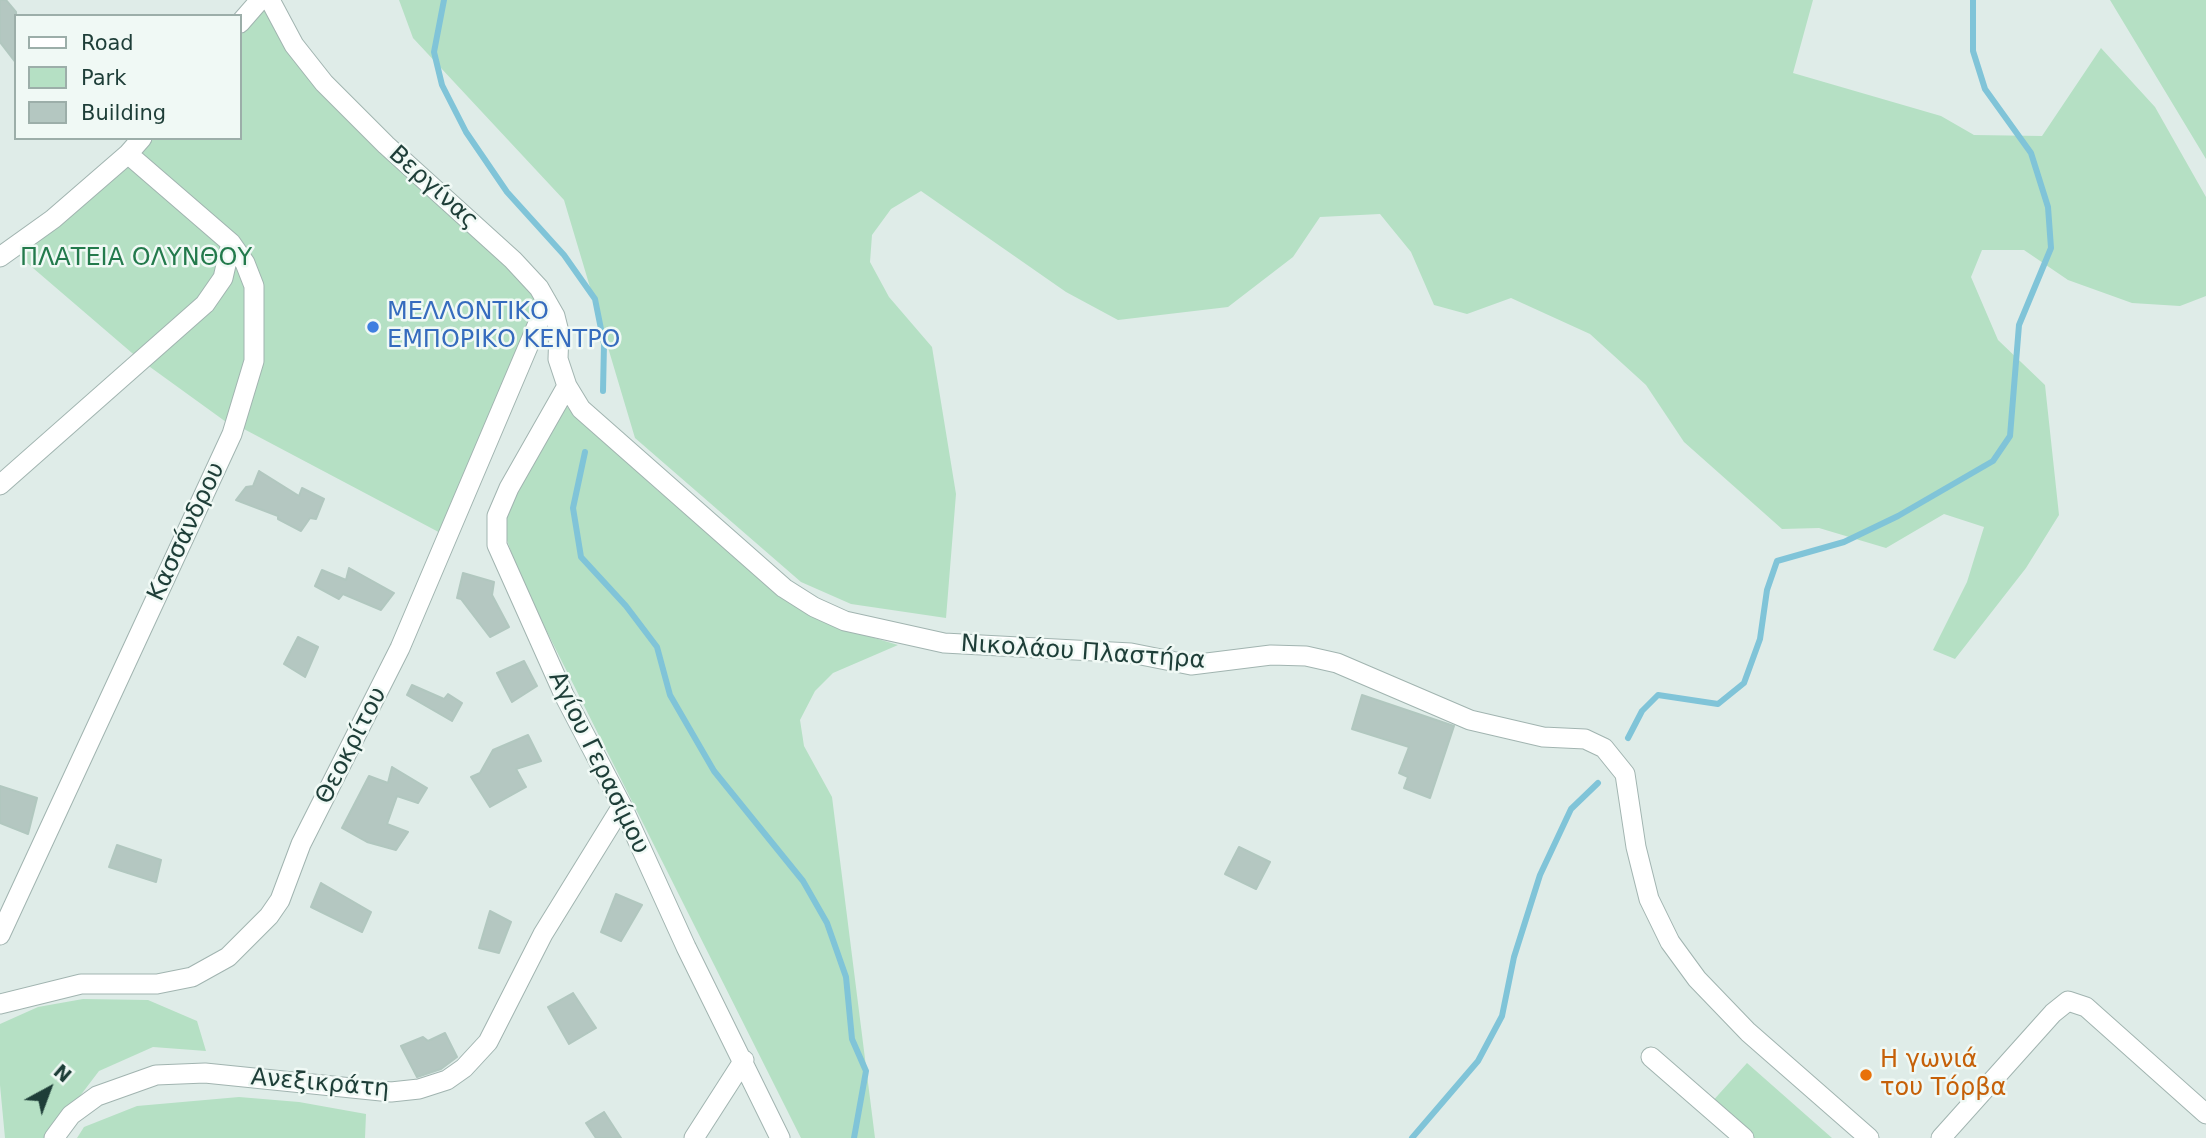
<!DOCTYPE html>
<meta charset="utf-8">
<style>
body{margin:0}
#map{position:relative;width:2206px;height:1138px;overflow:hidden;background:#dfece8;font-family:"DejaVu Sans",sans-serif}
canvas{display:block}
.legend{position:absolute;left:14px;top:14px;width:228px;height:126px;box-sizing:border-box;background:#f0f9f5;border:2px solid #9caea9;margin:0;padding:9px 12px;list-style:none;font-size:21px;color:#1e3e38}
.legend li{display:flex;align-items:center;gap:14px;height:35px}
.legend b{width:35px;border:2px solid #9caea9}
.north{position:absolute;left:14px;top:1054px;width:70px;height:70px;-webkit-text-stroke:5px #f0f9f5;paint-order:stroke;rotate:41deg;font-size:19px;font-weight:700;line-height:28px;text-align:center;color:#1e3e38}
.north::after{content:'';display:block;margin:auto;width:24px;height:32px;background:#1e3e38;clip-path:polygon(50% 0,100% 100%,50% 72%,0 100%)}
</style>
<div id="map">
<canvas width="2206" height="1138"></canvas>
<ul class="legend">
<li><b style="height:9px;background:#fff"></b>Road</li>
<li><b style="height:19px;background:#b5e0c4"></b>Park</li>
<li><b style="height:19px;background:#b4c7c1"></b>Building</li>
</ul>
<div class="north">N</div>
</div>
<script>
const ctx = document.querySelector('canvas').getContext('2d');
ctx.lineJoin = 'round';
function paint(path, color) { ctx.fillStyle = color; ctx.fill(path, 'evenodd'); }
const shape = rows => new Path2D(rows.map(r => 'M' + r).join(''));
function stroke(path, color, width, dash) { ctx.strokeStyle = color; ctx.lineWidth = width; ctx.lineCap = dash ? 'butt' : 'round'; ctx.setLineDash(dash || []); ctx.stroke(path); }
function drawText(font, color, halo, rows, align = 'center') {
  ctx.font = font + ' "DejaVu Sans",sans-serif'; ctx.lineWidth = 5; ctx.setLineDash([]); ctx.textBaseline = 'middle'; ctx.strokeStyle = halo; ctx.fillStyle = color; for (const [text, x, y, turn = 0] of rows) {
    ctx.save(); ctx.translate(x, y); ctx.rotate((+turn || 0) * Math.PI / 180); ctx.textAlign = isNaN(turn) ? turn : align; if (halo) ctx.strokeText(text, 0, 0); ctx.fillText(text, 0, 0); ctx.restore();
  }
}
paint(shape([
 [260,0,283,34,547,302,448,537,242,428,254,361,233,427,139,359,12,250,142,138,240,138,240,23],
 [399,0,1813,0,1793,73,1941,116,1974,135,2042,136,2101,48,2155,107,2206,197,2206,296,2180,306,2132,303,2068,280,2024,250,1982,250,1971,277,1998,340,2045,385,2059,515,2026,568,1955,659,1933,650,1967,582,1984,527,1944,514,1886,548,1819,528,1782,529,1684,442,1646,385,1590,334,1511,298,1467,314,1434,305,1411,252,1380,214,1320,217,1293,257,1228,307,1118,320,1066,292,921,191,891,209,872,235,870,262,889,297,932,347,956,494,946,618,851,604,801,582,635,438,564,200,413,38],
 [2110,0,2206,0,2206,159],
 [566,406,657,490,800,607,841,628,898,645,833,673,815,691,800,720,804,746,832,797,875,1138,801,1138,521,580,502,526,507,505],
 [83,999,148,1000,197,1021,206,1051,153,1047,99,1071,48,1138,5,1138,0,1085,0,1024,38,1007],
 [1747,1063,1832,1138,1748,1138,1710,1104],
 [239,1097,299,1102,366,1114,365,1138,77,1138,84,1127,137,1106]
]), '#b5e0c4');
stroke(shape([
 [444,0,434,52,442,85,466,132,507,192,564,255,595,299,604,344,603,391],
 [585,452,573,508,581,557,626,606,657,647,670,695,714,771,803,881,827,923,846,977,852,1039,866,1071,854,1138],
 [1628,738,1642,711,1658,695,1718,704,1744,683,1760,639,1767,590,1777,561,1844,542,1898,516,1993,461,2010,436,2019,325,2051,248,2048,207,2031,153,1985,89,1973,51,1973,0],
 [1412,1138,1478,1061,1502,1016,1514,957,1540,875,1571,809,1598,783]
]), '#80c4d8', 6);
const building = shape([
 [0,0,6,0,16,12,16,63,0,42,0,0],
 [259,471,299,496,302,488,324,499,316,519,310,518,301,531,278,519,278,516,236,500,246,487,253,486,259,471],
 [349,568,394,593,381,610,343,594,339,599,315,586,322,570,346,580,349,568],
 [463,573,494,582,492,595,509,627,490,637,461,599,457,598,463,573],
 [298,637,318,647,305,677,284,664,298,637],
 [524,661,537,686,512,702,497,673,524,661],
 [412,685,444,699,448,694,462,703,452,721,407,695,412,685],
 [1362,695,1454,726,1430,798,1404,788,1408,777,1399,773,1409,747,1352,729,1362,695],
 [528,735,541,761,516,769,526,787,490,807,471,777,480,773,493,750,528,735],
 [392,767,427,788,418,803,397,796,387,824,408,832,396,850,367,842,342,828,369,776,388,783,392,767],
 [0,786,37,798,28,834,0,823,0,786],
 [117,845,161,860,156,882,109,867,117,845],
 [1239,847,1270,862,1256,889,1225,874,1239,847],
 [321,883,371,912,362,932,311,907,321,883],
 [616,894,642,905,621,941,601,932,616,894],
 [490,911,511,922,499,953,479,948,490,911],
 [573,993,596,1028,569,1044,548,1007,573,993],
 [445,1033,457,1057,441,1069,417,1077,401,1046,423,1037,428,1041,445,1033],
 [604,1112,621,1138,596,1138,586,1123,604,1112]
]);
paint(building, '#b4c7c1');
stroke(building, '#b1c7bf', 2);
const minor = shape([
 [270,0,294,45,324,83,386,145,513,260,539,288,555,316,559,332,558,359,567,386,581,409,784,588,814,607,845,621,944,643,1131,653,1191,665,1271,655,1306,656,1337,663,1470,720,1543,737,1585,739,1604,748,1625,774,1636,847,1649,899,1670,942,1697,979,1748,1032,1869,1138],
 [240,23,260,0],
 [0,257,53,219,128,154,142,138],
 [567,386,509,488,497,516,497,545,564,695,622,806,686,947,780,1138],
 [0,485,205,304,223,278,231,243],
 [0,935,232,434,254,361,254,286,245,263,231,243,128,154],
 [0,1004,81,984,157,984,192,977,228,957,269,916,280,900,301,844,400,648,547,302],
 [1651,1057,1744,1138],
 [54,1138,71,1115,97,1096,156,1075,205,1073,391,1092,419,1089,447,1080,464,1068,488,1042,543,934,622,806],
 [694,1138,744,1060],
 [1941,1138,2053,1013,2068,1001,2086,1007,2206,1114]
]);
stroke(minor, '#a1b4b0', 21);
stroke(minor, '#fff', 19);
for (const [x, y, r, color] of [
 [373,327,7,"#3f7fe0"],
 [1866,1075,7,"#e8710a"]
]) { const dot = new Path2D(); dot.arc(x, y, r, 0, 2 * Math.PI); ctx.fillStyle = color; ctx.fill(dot); stroke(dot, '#f0f9f5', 2.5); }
drawText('24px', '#1e3e38', '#f0f9f5', [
 ["Βεργίνας",433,188,42],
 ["Κασσάνδρου",187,532,-65],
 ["Νικολάου Πλαστήρα",1083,653,4],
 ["Θεοκρίτου",352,746,-63],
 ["Αγίου Γερασίμου",598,763,64],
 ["Ανεξικράτη",320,1084,5]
]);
drawText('24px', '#237a4c', '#f0f9f5', [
 ["ΠΛΑΤΕΙΑ ΟΛΥΝΘΟΥ",136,259]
]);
drawText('24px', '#366cbe', '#f0f9f5', [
 ["ΜΕΛΛΟΝΤΙΚΟ",387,313],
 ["ΕΜΠΟΡΙΚΟ ΚΕΝΤΡΟ",387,341]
], 'left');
drawText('24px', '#c56008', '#f0f9f5', [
 ["Η γωνιά",1880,1061],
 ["του Τόρβα",1880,1089]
], 'left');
</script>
